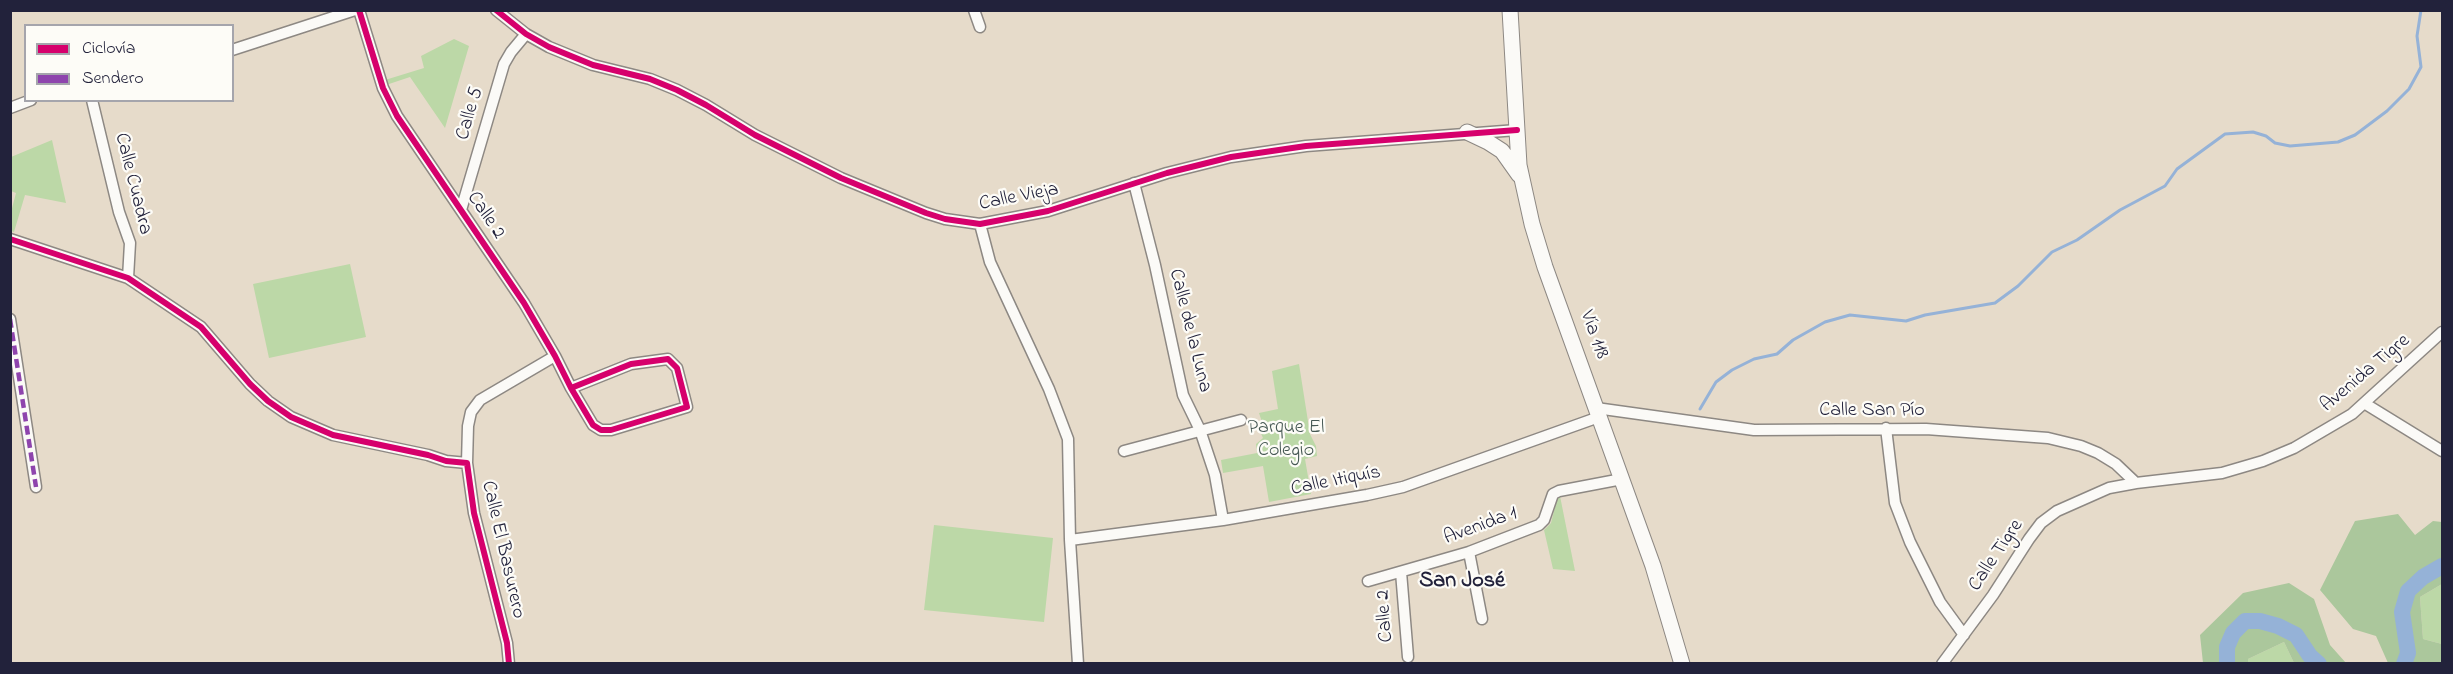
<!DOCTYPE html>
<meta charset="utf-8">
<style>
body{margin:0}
#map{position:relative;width:2453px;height:674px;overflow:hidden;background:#e6dbca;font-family:"Indie Flower",sans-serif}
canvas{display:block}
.frame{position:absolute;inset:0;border:12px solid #22223b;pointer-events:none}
.legend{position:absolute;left:24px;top:24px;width:210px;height:78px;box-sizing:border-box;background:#fdfcf7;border:2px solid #a5a5ac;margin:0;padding:8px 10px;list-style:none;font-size:18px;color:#22223b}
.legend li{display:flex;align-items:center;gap:12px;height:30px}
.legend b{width:30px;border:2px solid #a5a5ac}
</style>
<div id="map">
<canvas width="2453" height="674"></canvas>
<div class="frame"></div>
<ul class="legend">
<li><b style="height:8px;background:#d6006c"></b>Ciclovía</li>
<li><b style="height:8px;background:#8e44ad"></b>Sendero</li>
</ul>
</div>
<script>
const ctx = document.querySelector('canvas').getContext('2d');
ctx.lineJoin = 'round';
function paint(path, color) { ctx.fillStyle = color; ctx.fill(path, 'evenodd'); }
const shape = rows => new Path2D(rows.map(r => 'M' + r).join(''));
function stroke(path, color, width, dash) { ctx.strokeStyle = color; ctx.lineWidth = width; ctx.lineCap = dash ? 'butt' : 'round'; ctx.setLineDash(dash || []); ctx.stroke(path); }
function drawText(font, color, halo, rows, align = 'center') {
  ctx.font = font + ' "Indie Flower",sans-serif'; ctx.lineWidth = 4.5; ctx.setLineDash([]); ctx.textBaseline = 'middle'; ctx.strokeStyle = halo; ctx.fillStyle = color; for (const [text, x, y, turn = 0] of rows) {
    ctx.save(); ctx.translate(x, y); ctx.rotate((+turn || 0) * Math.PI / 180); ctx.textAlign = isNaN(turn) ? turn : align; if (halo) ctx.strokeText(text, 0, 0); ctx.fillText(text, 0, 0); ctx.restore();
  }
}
paint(shape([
 [454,39,469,46,445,128,410,77,386,85,385,80,424,68,421,56],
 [52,140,66,203,25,195,14,232,11,231,11,212,16,193,11,191,11,157],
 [350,264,366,337,269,358,253,284],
 [1299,364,1310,434,1316,446,1317,456,1305,459,1311,494,1269,502,1263,466,1223,473,1221,460,1257,453,1256,444,1263,438,1259,429,1259,422,1262,422,1259,413,1278,409,1272,371],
 [1560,496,1575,571,1553,569,1544,530,1551,523,1557,499],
 [934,525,1053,538,1044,622,924,610],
 [2442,584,2442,644,2423,639,2420,597],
 [2284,642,2294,663,2248,663,2248,659]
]), '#bcd8a7');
paint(shape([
 [2398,514,2415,535,2433,521,2442,522,2442,584,2420,597,2423,639,2442,644,2442,663,2388,663,2376,636,2353,629,2320,590,2355,521],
 [2289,583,2314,599,2330,645,2346,663,2294,663,2284,642,2248,659,2248,663,2203,663,2200,635,2243,593]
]), '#abc79c');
stroke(shape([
 [1700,409,1716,382,1732,370,1754,359,1777,354,1793,340,1825,322,1850,315,1906,321,1925,315,1995,303,2018,286,2052,252,2077,240,2120,210,2165,186,2177,169,2225,134,2253,132,2266,136,2275,143,2290,146,2338,142,2355,135,2387,111,2409,89,2421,67,2417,36,2421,10]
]), '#95b2d7', 3);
stroke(shape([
 [2227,664,2227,647,2233,633,2245,621,2260,621,2278,626,2296,635,2310,656,2319,664],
 [2404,664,2408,653,2402,612,2408,591,2423,577,2442,566]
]), '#95b2d7', 16);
const street = shape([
 [359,10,383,88,397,116,524,303,555,356,571,388,593,425,601,430,611,430,687,407,677,368,668,359,631,364,571,388],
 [496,10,526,34,549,47,593,65,650,79,677,90,706,105,755,135,841,178,926,213,945,219,980,224,1048,211,1167,173,1231,157,1306,146,1517,130],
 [974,10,980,27],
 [232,50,355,10],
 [92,100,119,212,130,243,128,278],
 [10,108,31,100],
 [1134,183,1155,265,1183,395,1200,430,1215,475,1223,520],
 [461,210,504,64,511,52,526,34],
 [980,224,990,262,1049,389,1068,439,1070,540,1078,664],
 [10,239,128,278,201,327,250,384,268,401,291,417,333,435,428,455,446,461,467,463,474,513,507,643,509,664],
 [10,319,36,487],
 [2364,403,2442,451],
 [1596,408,1754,430,1926,429,2048,438,2081,446,2098,453,2116,464,2136,483],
 [1886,428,1895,503,1910,542,1940,602,1964,635],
 [1124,451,1241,420],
 [467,463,468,426,471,412,480,400,555,356],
 [1070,540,1223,520,1367,495,1403,487,1599,417],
 [1469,552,1482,619],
 [1401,572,1408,657],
 [1368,581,1469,552,1539,525,1544,520,1553,494,1559,491,1622,479],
 [1942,664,1993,595,2029,539,2041,523,2057,511,2109,488,2136,483,2222,473,2263,461,2294,448,2352,414,2442,332]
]);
const secondary = shape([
 [1510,10,1519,165,1532,224,1545,267,1653,566,1682,664],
 [1467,132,1488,142,1502,151,1519,175]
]);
stroke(street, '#8d8883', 13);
stroke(secondary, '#8d8883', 17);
stroke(street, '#fbfaf7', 10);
stroke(secondary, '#fbfaf7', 15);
stroke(shape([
 [10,319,36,487]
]), '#8e44ad', 4.5, [9, 4.5]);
stroke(shape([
 [359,10,383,88,397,116,524,303,555,356,571,388,593,425,601,430,611,430,687,407,677,368,668,359,631,364,571,388],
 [496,10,526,34,549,47,593,65,650,79,677,90,706,105,755,135,841,178,926,213,945,219,980,224,1048,211,1167,173,1231,157,1306,146,1517,130],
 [10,239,128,278,201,327,250,384,268,401,291,417,333,435,428,455,446,461,467,463,474,513,507,643,509,664]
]), '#d6006c', 6);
drawText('20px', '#22223b', '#fdfcf7', [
 ["Calle 5",471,114,-74],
 ["Calle Cuadra",132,184,76],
 ["Calle Vieja",1019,198,-11],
 ["Calle 2",485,216,56],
 ["Calle de la Luna",1189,331,76],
 ["Vía 118",1593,335,70],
 ["Avenida Tigre",2366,374,-40],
 ["Calle San Pío",1872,412],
 ["Calle Itiquís",1336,482,-11],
 ["Avenida 1",1481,527,-20],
 ["Calle El Basurero",502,550,77],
 ["Calle Tigre",1997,556,-56],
 ["Calle 2",1386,616,-94]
]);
drawText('20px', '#465853', '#fdfcf7', [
 ["Parque El",1286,429],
 ["Colegio",1286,452]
]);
drawText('bold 22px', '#22223b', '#fdfcf7', [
 ["San José",1462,582]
]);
</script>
